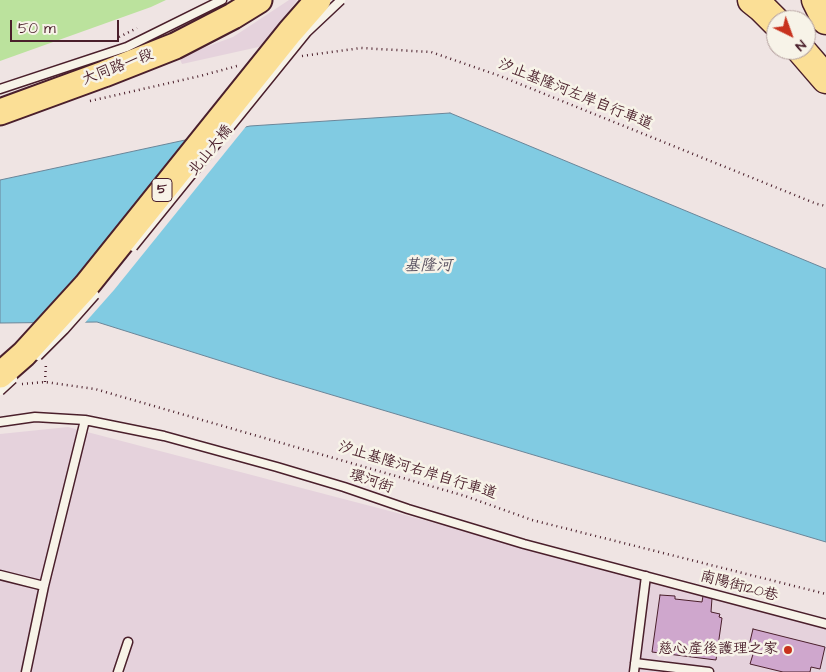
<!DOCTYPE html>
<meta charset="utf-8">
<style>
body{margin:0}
#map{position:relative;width:826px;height:672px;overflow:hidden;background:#efe4e3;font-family:"Architects Daughter",sans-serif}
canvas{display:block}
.north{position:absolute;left:766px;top:10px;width:50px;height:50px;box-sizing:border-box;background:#f7f3e8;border:1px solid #b29e9c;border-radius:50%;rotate:138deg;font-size:14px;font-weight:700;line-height:20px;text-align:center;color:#4a1f2b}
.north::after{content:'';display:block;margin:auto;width:18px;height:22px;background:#c8321e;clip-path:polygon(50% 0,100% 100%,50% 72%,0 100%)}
.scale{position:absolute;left:10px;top:20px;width:109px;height:22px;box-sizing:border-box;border:2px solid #4a1f2b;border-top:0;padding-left:6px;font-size:15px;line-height:18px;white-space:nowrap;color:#4a1f2b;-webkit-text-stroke:4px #f7f3e8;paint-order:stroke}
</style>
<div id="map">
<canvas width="826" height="672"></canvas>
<div class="north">N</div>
<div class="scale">50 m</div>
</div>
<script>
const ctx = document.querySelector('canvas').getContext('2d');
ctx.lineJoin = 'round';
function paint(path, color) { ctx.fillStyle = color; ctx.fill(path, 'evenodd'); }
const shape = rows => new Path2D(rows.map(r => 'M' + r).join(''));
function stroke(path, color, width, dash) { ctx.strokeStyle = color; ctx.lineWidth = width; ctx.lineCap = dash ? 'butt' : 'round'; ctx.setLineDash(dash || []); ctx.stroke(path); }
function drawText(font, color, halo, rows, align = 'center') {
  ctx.font = font + ' "Architects Daughter","LXGW WenKai TC",sans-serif'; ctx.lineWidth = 5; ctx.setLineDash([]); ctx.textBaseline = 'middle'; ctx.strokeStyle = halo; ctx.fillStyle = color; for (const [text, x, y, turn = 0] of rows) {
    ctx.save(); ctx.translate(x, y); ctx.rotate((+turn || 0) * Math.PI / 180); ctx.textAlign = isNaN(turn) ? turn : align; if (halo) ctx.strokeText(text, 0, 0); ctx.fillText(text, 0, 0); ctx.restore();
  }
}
paint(shape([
 [289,0,297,0,263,46,182,64,179,57,233,37],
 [68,427,826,625,826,672,0,672,0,434]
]), '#e5d2dc');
paint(shape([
 [0,0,166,0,151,7,0,61]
]), '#bbe29d');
const water = shape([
 [450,113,826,269,826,542,275,378,97,322,0,323,0,180,250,126,450,113]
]);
paint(water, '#81cbe2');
stroke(water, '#6b8699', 1);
paint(shape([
 [248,124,114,290,83,325,51,325,207,133]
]), '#efe4e3');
const building = shape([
 [660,595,675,596,675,599,702,602,703,596,712,598,711,612,720,614,719,617,722,618,716,660,652,652,660,595],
 [753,629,825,647,820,669,811,667,810,672,783,672,750,664,754,651,748,650,753,629]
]);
paint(building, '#cfa7cd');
stroke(building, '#4a1f2b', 1);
const lane = shape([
 [0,89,127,47,222,0],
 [0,422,35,417,85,420,164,436,277,467,344,487,408,509,524,544,826,624],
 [0,575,44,586],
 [635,663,709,672],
 [26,672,44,586,85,420],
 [118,672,128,642],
 [634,672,646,576]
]);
const primary = shape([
 [0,112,104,74,175,46,233,16,259,0]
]);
const highway = shape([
 [752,0,762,8,776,22],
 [816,0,826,20],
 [801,50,826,79]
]);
stroke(lane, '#4a1f2b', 11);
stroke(primary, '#4a1f2b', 29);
stroke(highway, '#4a1f2b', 31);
stroke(shape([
 [119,37,137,28],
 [302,56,361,48,431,52,500,76,817,204,826,206],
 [90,101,200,76,237,66],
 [45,382,46,363],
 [22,384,45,382,95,389,465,496,532,520,826,594]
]), '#4a1f2b', 2.5, [1, 4]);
stroke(lane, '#f7f3e8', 8);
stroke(primary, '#fbdf96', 25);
stroke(highway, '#fbdf96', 28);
const laneBridge = shape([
 [133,247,307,32,341,0],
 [38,356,64,330,95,295],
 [0,391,13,379]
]);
const primaryBridge = shape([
 [0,375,24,354,86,286,290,32,318,0]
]);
stroke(laneBridge, '#4a1f2b', 11, []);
stroke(primaryBridge, '#4a1f2b', 29, []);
stroke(laneBridge, '#f7f3e8', 8);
stroke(primaryBridge, '#fbdf96', 25);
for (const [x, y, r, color] of [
 [788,650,5,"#c8321e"]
]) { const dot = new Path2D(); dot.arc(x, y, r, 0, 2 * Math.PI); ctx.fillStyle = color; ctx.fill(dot); stroke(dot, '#f7f3e8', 2); }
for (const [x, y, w] of [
 [162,190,20]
]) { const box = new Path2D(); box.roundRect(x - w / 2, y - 11.5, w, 23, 4); ctx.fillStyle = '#f7f3e8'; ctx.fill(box); stroke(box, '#4a1f2b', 1); }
drawText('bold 14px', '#4a1f2b', null, [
 ["5",162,190]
]);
drawText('15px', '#4a1f2b', '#f7f3e8', [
 ["大同路一段",118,68,-21],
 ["汐止基隆河左岸自行車道",575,95,22],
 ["北山大橋",211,151,-51],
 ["汐止基隆河右岸自行車道",417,471,17],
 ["環河街",371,482,19],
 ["南陽街120巷",739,587,15]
]);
drawText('15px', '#4a1f2b', '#f7f3e8', [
 ["慈心產後護理之家",778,650]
], 'right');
drawText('italic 16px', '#5a5362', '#f7f3e8', [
 ["基隆河",428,267]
]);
</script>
